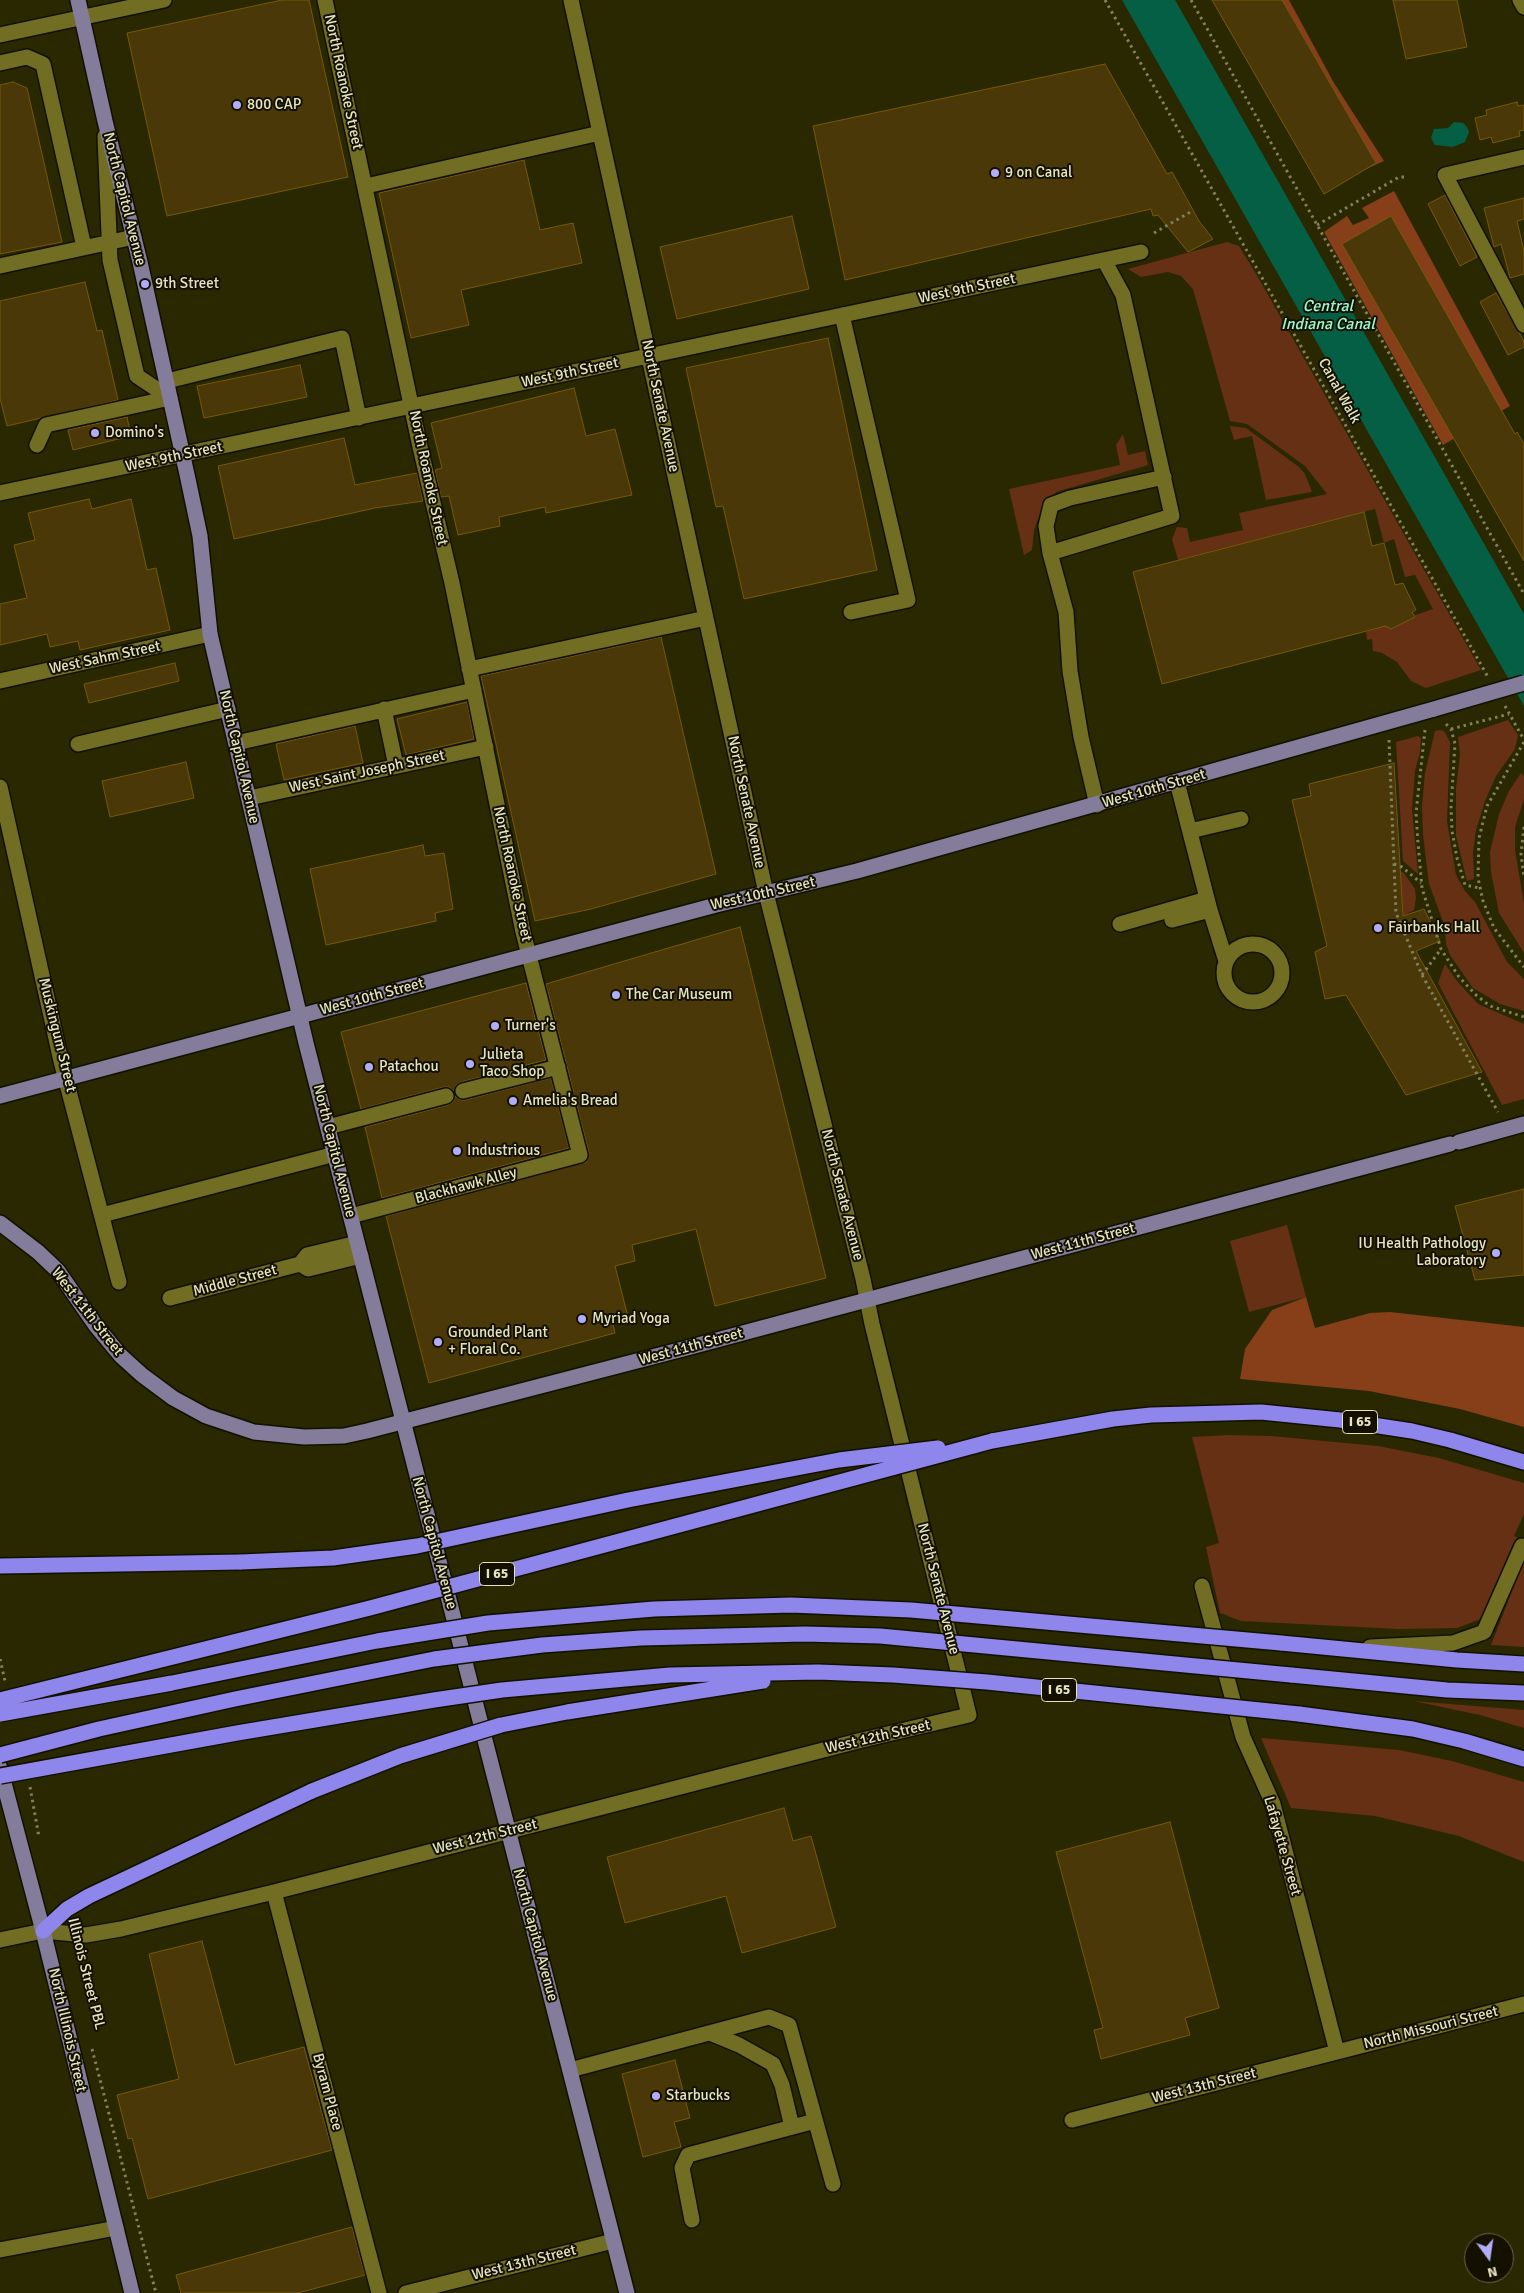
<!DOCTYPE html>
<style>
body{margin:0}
#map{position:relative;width:1524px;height:2293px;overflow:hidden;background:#2a2800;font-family:Signika,sans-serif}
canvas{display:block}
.north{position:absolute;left:1464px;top:2233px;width:50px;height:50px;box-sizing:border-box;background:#131000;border:1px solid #67654d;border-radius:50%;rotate:166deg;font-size:14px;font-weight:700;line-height:20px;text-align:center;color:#e5e4c0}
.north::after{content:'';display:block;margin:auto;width:18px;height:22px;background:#b1adfa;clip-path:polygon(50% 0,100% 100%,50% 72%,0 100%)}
</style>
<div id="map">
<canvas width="1524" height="2293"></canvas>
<div class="north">N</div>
</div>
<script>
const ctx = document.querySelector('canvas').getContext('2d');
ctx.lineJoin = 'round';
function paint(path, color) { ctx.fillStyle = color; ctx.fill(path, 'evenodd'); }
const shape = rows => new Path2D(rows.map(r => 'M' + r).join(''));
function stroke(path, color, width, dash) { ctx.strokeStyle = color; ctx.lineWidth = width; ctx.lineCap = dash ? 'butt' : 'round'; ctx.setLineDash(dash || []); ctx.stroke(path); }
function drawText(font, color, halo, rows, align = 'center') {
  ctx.font = font + ' Signika,sans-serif'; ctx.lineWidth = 4; ctx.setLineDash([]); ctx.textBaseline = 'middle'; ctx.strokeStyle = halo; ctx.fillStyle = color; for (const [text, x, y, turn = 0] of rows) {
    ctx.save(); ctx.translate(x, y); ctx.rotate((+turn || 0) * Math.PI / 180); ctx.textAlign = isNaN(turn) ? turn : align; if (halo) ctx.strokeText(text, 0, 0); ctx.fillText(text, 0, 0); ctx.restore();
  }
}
paint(shape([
 [1227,242,1239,246,1255,272,1481,670,1426,688,1411,681,1397,662,1382,653,1373,651,1372,639,1367,640,1366,632,1433,609,1415,575,1405,577,1394,539,1384,543,1375,509,1178,560,1172,539,1177,527,1187,528,1190,542,1243,530,1239,513,1327,494,1305,466,1247,424,1230,421,1193,289,1181,276,1168,272,1141,277,1128,269],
 [1230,426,1246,428,1299,467,1305,474,1312,492,1266,500,1252,436,1234,440],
 [1123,434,1128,455,1145,451,1148,465,1056,492,1042,508,1034,530,1032,550,1024,555,1009,489,1120,465,1116,445],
 [1508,720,1518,735,1515,749,1496,776,1485,801,1476,830,1473,853,1474,879,1467,881,1456,836,1456,788,1460,755,1458,737],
 [1440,730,1444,731,1450,742,1447,821,1456,875,1465,891,1475,902,1507,962,1524,979,1524,1011,1500,1004,1473,988,1450,955,1446,944,1445,927,1429,884,1423,835,1422,806,1425,773,1435,731],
 [1418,736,1421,738,1420,752,1415,771,1412,809,1418,874,1403,861,1396,742],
 [1521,773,1524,776,1524,799,1515,827,1515,850,1524,904,1524,953,1499,913,1491,872,1490,852,1499,814,1509,791],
 [1400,871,1404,873,1415,889,1416,898,1414,910,1403,916],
 [1445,964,1457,981,1478,1004,1524,1024,1524,1099,1502,1105,1438,983],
 [1287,1225,1306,1297,1249,1312,1230,1241],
 [1229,1435,1271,1436,1378,1446,1439,1458,1524,1483,1524,1514,1514,1536,1520,1539,1486,1617,1457,1628,1398,1629,1241,1621,1220,1613,1206,1547,1219,1543,1192,1437],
 [1524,1560,1524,1647,1491,1645,1502,1617],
 [1413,1701,1524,1710,1524,1728,1480,1715],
 [1261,1738,1399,1750,1452,1761,1524,1782,1524,1862,1459,1836,1375,1816,1291,1808]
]), '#663014');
paint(shape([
 [1244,0,1289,0,1334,83,1384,161,1364,170,1376,163,1285,5,1232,35,1219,13],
 [1394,191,1510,406,1443,445,1324,232,1347,216,1353,225,1369,218,1362,208],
 [1306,1297,1315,1328,1370,1313,1390,1312,1524,1327,1524,1427,1460,1409,1369,1391,1240,1379,1245,1349,1272,1310]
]), '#863f19');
paint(shape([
 [1122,0,1175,0,1524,614,1524,706],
 [1454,122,1463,123,1467,127,1469,132,1465,142,1453,147,1435,145,1431,138,1434,129,1448,128]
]), '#045f44');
const building = shape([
 [282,0,309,0,348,177,167,216,127,33,282,0],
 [1212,0,1282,0,1376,163,1324,194,1212,0],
 [1393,0,1457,0,1467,47,1406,59,1393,0],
 [1105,64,1167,174,1172,172,1199,221,1213,239,1188,252,1158,215,1153,216,1151,209,845,280,813,126,1105,64],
 [13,82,27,88,62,242,0,254,0,85,13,82],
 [1517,102,1518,106,1524,105,1524,130,1519,131,1520,136,1493,143,1491,137,1480,140,1475,118,1487,115,1486,110,1517,102],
 [524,160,540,230,573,223,582,263,461,290,469,325,411,338,379,193,524,160],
 [1445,195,1477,257,1460,266,1428,204,1445,195],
 [1524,198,1524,219,1517,221,1524,251,1524,274,1510,278,1501,244,1494,247,1484,208,1524,198],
 [792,216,809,289,677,319,660,247,792,216],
 [1391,216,1515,434,1517,432,1524,444,1524,561,1342,244,1391,216],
 [85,282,97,331,102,330,118,400,7,426,0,398,0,301,85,282],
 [1496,293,1524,341,1524,347,1508,355,1480,302,1496,293],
 [828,338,877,570,744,599,723,506,716,507,686,368,828,338],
 [300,365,307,397,204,418,197,386,300,365],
 [574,388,586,436,615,429,632,495,546,513,545,507,499,517,500,526,458,535,449,496,441,497,435,470,442,468,431,423,574,388],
 [127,417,131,436,73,450,68,430,127,417],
 [344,438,355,485,417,473,423,501,375,508,234,539,218,466,344,438],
 [89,499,92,509,131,499,147,570,156,568,170,630,80,650,78,641,50,647,47,634,0,645,0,604,27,598,14,545,35,540,28,513,89,499],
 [1364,512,1372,546,1384,543,1395,585,1403,583,1416,610,1412,612,1415,617,1391,629,1386,626,1162,684,1133,572,1364,512],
 [661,637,716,874,591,909,535,921,481,676,661,637],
 [175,663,179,681,89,703,84,684,175,663],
 [467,702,474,739,406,755,397,719,467,702],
 [355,726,363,763,284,780,276,744,355,726],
 [186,762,194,798,110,817,102,781,186,762],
 [1394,763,1403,916,1424,909,1440,941,1416,951,1482,1072,1406,1095,1346,995,1325,999,1315,952,1327,946,1292,800,1311,796,1309,784,1394,763],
 [423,845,425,856,444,853,453,909,435,913,436,921,326,945,310,869,423,845],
 [740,927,826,1278,715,1306,696,1229,632,1245,635,1261,615,1266,628,1317,612,1320,615,1333,429,1383,386,1216,586,1162,589,1153,546,984,740,927],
 [526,983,546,1060,461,1082,456,1085,454,1091,449,1087,444,1087,361,1109,341,1032,526,983],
 [551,1078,569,1148,382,1198,365,1127,448,1105,453,1102,455,1096,460,1100,465,1100,551,1078],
 [1524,1189,1524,1275,1475,1280,1455,1206,1524,1189],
 [784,1808,793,1841,811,1836,836,1927,742,1953,726,1896,625,1923,607,1857,784,1808],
 [1170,1822,1219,2008,1185,2018,1190,2035,1101,2059,1094,2030,1103,2028,1056,1852,1170,1822],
 [202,1941,235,2065,304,2047,332,2150,148,2199,132,2138,128,2139,117,2095,179,2079,149,1954,202,1941],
 [675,2060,690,2118,674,2122,681,2147,643,2157,622,2074,675,2060],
 [352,2227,365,2275,298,2293,181,2293,176,2275,352,2227]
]);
paint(building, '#4a3808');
stroke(building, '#765909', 1);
const minor = shape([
 [325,0,420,447,452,583,523,932,580,1155,351,1216],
 [1520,0,1524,7],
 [0,35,164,0],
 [0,63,27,57,43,64,84,247],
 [105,136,110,260,137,376,170,398],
 [1524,157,1445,175,1524,325],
 [366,186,600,133],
 [0,266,134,237],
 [842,315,908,600,851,612],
 [167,381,342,338,359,418],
 [37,445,46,425,170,398],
 [0,493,1141,252],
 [1050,553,1172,516,1123,295,1104,260],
 [469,669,706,618],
 [0,681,210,634],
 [384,709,396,766],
 [236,743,474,690],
 [78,744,228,709],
 [1177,782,1210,910,1226,961],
 [0,787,61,1061,119,1282],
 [249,798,486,747],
 [1097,805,1081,737,1070,671,1066,612,1050,553,1046,526,1051,505,1070,498,1164,477],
 [1190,831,1241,819],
 [1172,920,1210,910],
 [1120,924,1207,899],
 '1224 973a29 29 0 1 1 58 0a29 29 0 1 1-58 0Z',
 [463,1091,558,1067],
 [328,1127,446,1096],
 [102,1215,335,1154],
 [300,1264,308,1269,361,1256],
 [170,1298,300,1264,307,1255,357,1243],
 [1202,1586,1243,1737,1273,1804,1337,2052],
 [1370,1647,1453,1643,1484,1632,1522,1546],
 [274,1892,379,2293],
 [0,1940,43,1931,86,1935,121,1929,274,1892,862,1740,969,1715,872,1324,863,1279,766,893,571,0],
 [710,2033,739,2045,773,2064,782,2085,792,2127],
 [570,2070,769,2017,789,2025,833,2184],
 [1072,2120,1524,2004],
 [692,2220,682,2168,688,2155,815,2121],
 [0,2250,116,2228],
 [406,2293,613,2241]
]);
const major = shape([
 [78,0,105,121,140,262,188,479,200,536,210,634,306,1043,627,2293],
 [0,1096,716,905,857,871,1434,709],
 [1459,1142,1524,1124],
 [0,1223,38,1252,58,1271,96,1326,121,1356,142,1375,173,1398,206,1416,254,1432,304,1437,344,1436,367,1431,683,1349,1450,1144],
 [0,1768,43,1931,132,2293]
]);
const highway = shape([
 [992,1441,1113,1419,1151,1415,1261,1412,1340,1420,1412,1431,1450,1440,1524,1462],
 [0,1566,241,1562],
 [1281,1643,1457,1660,1524,1664],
 [1291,1675,1447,1690,1524,1693],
 [1299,1714,1413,1729,1464,1741,1524,1759],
 [43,1931,67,1909,89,1896,312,1791]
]);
stroke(minor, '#121000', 18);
stroke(major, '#121000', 18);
stroke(highway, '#121000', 18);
stroke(shape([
 [1105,0,1488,677],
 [1191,0,1524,594],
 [1317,225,1399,177,1408,177],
 [1154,233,1192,211],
 [1505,706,1524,740],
 [1446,724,1451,729,1455,744,1451,807,1452,831,1457,858,1465,885,1479,888],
 [1451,729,1509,714],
 [1425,730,1416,813,1418,843,1422,888,1441,949,1459,977,1476,995,1490,1006,1524,1017],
 [1389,740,1396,913,1422,975,1498,1112],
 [1524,742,1487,806,1479,838,1478,878,1483,901,1494,928,1524,967],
 [1524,827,1521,854,1524,877],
 [1394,864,1402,867,1421,883],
 [1422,975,1441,949],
 [0,1659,5,1681],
 [30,1787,39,1837],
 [92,2049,156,2293]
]), '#83815b', 3, [2.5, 4]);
stroke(minor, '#716d22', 15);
stroke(major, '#837c9b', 15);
stroke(highway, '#8f86ec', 15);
const majorBridge = shape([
 [1434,709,1524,683]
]);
const highwayBridge = shape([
 [241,1562,333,1558,417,1546,628,1500,839,1460,938,1448],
 [0,1700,370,1608,992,1441],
 [0,1714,172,1683,377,1641,488,1623,654,1609,791,1605,911,1610,1281,1643],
 [0,1755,99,1729,235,1699,434,1659,542,1645,641,1638,805,1634,880,1636,1291,1675],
 [0,1776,237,1733,434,1700,502,1690,670,1675,818,1672,893,1675,987,1682,1299,1714],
 [312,1791,400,1756,501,1725,567,1712,763,1681]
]);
stroke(majorBridge, '#121000', 18, []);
stroke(highwayBridge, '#121000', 18, []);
stroke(majorBridge, '#837c9b', 15);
stroke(highwayBridge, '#8f86ec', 15);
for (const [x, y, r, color] of [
 [237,105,5,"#b1adfa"],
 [995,173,5,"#b1adfa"],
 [145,284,5,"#b1adfa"],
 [95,433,5,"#b1adfa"],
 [1378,928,5,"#b1adfa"],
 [616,995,5,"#b1adfa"],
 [495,1026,5,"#b1adfa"],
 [470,1064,5,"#b1adfa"],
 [369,1067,5,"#b1adfa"],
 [513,1101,5,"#b1adfa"],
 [457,1151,5,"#b1adfa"],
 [1496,1253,5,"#b1adfa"],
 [582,1319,5,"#b1adfa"],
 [438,1342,5,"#b1adfa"],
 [656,2096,5,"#b1adfa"]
]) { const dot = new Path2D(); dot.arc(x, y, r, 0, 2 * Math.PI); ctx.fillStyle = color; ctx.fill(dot); stroke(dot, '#131000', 2); }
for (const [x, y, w] of [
 [1360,1422,35],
 [497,1574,35],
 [1059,1690,35]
]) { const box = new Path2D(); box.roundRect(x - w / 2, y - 11.5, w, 23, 4); ctx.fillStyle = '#131000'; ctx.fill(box); stroke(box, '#e5e4c0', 1); }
drawText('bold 14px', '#e5e4c0', null, [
 ["I 65",1360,1422],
 ["I 65",497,1574],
 ["I 65",1059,1690]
]);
drawText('15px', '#e5e4c0', '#131000', [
 ["North Roanoke Street",343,82,78],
 ["North Capitol Avenue",124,199,76],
 ["West 9th Street",967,289,-12],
 ["West 9th Street",570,373,-12],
 ["Canal Walk",1339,391,61],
 ["North Senate Avenue",660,406,78],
 ["West 9th Street",174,457,-12],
 ["North Roanoke Street",428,478,78],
 ["West Sahm Street",105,658,-12],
 ["North Capitol Avenue",239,757,77],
 ["West Saint Joseph Street",367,772,-12],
 ["West 10th Street",1154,789,-16],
 ["North Senate Avenue",746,802,78],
 ["North Roanoke Street",512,874,78],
 ["West 10th Street",763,894,-13],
 ["West 10th Street",372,997,-15],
 ["Muskingum Street",57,1035,76],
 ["North Capitol Avenue",334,1151,76],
 ["Blackhawk Alley",466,1186,-15],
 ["North Senate Avenue",842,1195,76],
 ["West 11th Street",1083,1242,-15],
 ["Middle Street",235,1281,-15],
 ["West 11th Street",87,1312,52],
 ["West 11th Street",691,1347,-15],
 ["North Capitol Avenue",434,1543,75],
 ["North Senate Avenue",938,1589,76],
 ["West 12th Street",878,1737,-13],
 ["West 12th Street",485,1837,-14],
 ["Lafayette Street",1282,1846,74],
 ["North Capitol Avenue",535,1935,75],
 ["Illinois Street PBL",86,1974,76],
 ["North Missouri Street",1431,2028,-14],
 ["North Illinois Street",67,2030,77],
 ["West 13th Street",1204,2086,-14],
 ["Byram Place",327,2092,75],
 ["West 13th Street",524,2263,-14]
]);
drawText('15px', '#e5e4c0', '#131000', [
 ["800 CAP",247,105],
 ["9 on Canal",1005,173],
 ["9th Street",155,284],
 ["Domino's",105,433],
 ["Fairbanks Hall",1388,928],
 ["The Car Museum",626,995],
 ["Turner's",505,1026],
 ["Julieta",480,1055],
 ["Taco Shop",480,1072],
 ["Patachou",379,1067],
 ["Amelia's Bread",523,1101],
 ["Industrious",467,1151],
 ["IU Health Pathology",1486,1244,"right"],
 ["Laboratory",1486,1261,"right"],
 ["Myriad Yoga",592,1319],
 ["Grounded Plant",448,1333],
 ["+ Floral Co.",448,1350],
 ["Starbucks",666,2096]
], 'left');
drawText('italic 16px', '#97fcd3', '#131000', [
 ["Central",1328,307],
 ["Indiana Canal",1328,325]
]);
</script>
